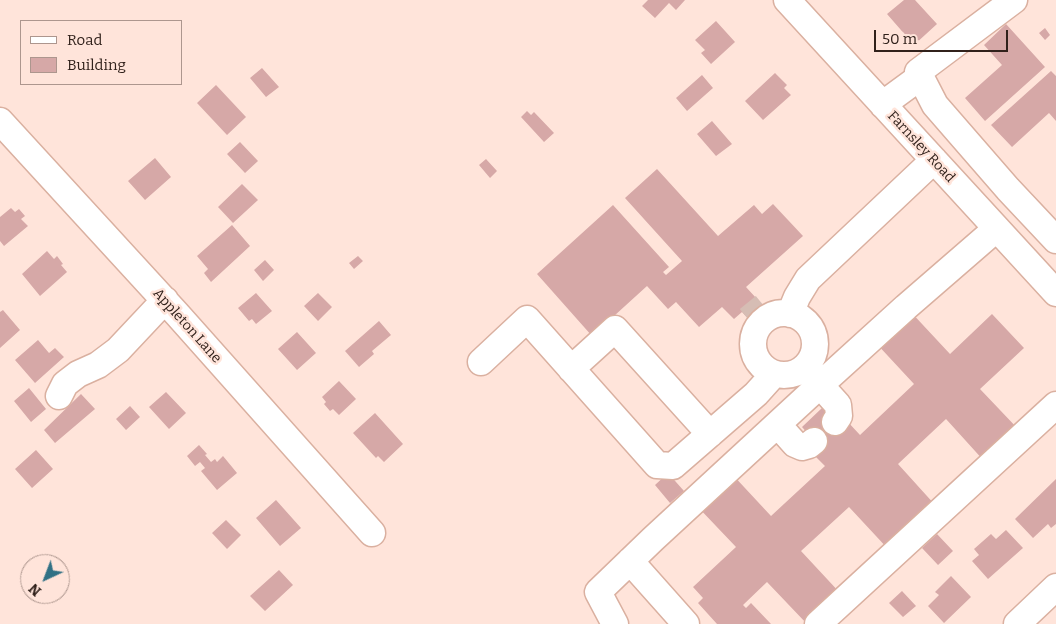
<!DOCTYPE html>
<style>
body{margin:0}
#map{position:relative;width:1056px;height:624px;overflow:hidden;background:#ffe4da;font-family:Bitter,serif}
canvas{display:block}
.legend{position:absolute;left:20px;top:20px;width:162px;height:65px;box-sizing:border-box;background:#ffe4da;border:1px solid #ad968e;margin:0;padding:6px 9px;list-style:none;font-size:15px;color:#31211b}
.legend li{display:flex;align-items:center;gap:10px;height:25px}
.legend b{width:25px;border:1px solid #ad968e}
.north{position:absolute;left:20px;top:554px;width:50px;height:50px;box-sizing:border-box;background:#ffe4da;border:1px solid #ad968e;border-radius:50%;rotate:223deg;font-size:14px;font-weight:700;line-height:20px;text-align:center;color:#31211b}
.north::after{content:'';display:block;margin:auto;width:18px;height:22px;background:#317185;clip-path:polygon(50% 0,100% 100%,50% 72%,0 100%)}
.scale{position:absolute;left:874px;top:30px;width:134px;height:22px;box-sizing:border-box;border:2px solid #31211b;border-top:0;padding-left:6px;font-size:15px;line-height:18px;white-space:nowrap;color:#31211b;-webkit-text-stroke:4px #ffe4da;paint-order:stroke}
</style>
<div id="map">
<canvas width="1056" height="624"></canvas>
<ul class="legend">
<li><b style="height:6px;background:#fff"></b>Road</li>
<li><b style="height:14px;background:#d6a8a7"></b>Building</li>
</ul>
<div class="north">N</div>
<div class="scale">50 m</div>
</div>
<script>
const ctx = document.querySelector('canvas').getContext('2d');
ctx.lineJoin = 'round';
function paint(path, color) { ctx.fillStyle = color; ctx.fill(path, 'evenodd'); }
const shape = rows => new Path2D(rows.map(r => 'M' + r).join(''));
function stroke(path, color, width, dash) { ctx.strokeStyle = color; ctx.lineWidth = width; ctx.lineCap = dash ? 'butt' : 'round'; ctx.setLineDash(dash || []); ctx.stroke(path); }
function drawText(font, color, halo, rows, align = 'center') {
  ctx.font = font + ' Bitter,serif'; ctx.lineWidth = 5; ctx.setLineDash([]); ctx.textBaseline = 'middle'; ctx.strokeStyle = halo; ctx.fillStyle = color; for (const [text, x, y, turn = 0] of rows) {
    ctx.save(); ctx.translate(x, y); ctx.rotate((+turn || 0) * Math.PI / 180); ctx.textAlign = isNaN(turn) ? turn : align; if (halo) ctx.strokeText(text, 0, 0); ctx.fillText(text, 0, 0); ctx.restore();
  }
}
paint(shape([
 [648,0,685,0,676,10,669,3,655,18,642,6],
 [904,0,915,0,937,24,914,45,887,14],
 [716,21,735,42,711,64,701,53,705,50,695,40],
 [1006,24,1045,67,985,121,965,98,1002,65,984,45],
 [1045,28,1050,35,1045,40,1039,33],
 [262,68,279,87,266,97,250,78],
 [1051,71,1056,76,1056,121,1049,113,1012,147,991,125],
 [775,73,787,85,784,88,791,95,763,120,745,101],
 [702,75,713,88,687,111,676,98],
 [216,85,246,117,227,135,197,103],
 [527,111,531,115,534,112,554,133,544,142,521,117],
 [712,121,732,144,716,156,697,134],
 [240,142,258,161,245,173,227,154],
 [155,158,171,177,145,200,128,181],
 [486,159,497,171,490,178,479,165],
 [657,169,718,236,754,205,762,214,773,204,803,236,746,287,768,311,753,324,742,312,734,319,722,307,699,327,676,302,668,309,647,286,592,336,537,274,613,205,669,267,663,272,666,275,682,261,625,198],
 [242,184,258,200,233,223,218,207],
 [11,208,15,212,19,209,25,216,21,219,28,226,4,246,0,241,0,217],
 [232,225,250,246,211,282,204,273,208,269,197,256],
 [47,251,54,259,57,256,63,264,61,265,67,272,40,296,22,274],
 [358,256,363,261,354,269,349,263],
 [265,260,274,270,263,281,254,270],
 [256,293,272,311,256,324,252,319,249,321,238,308],
 [318,293,332,307,318,321,304,306],
 [3,310,20,330,0,348,0,312],
 [909,310,950,354,992,314,1024,348,980,389,1019,430,985,462,946,419,898,464,936,506,889,550,849,507,801,551,841,594,807,624,767,582,743,605,746,608,751,603,771,624,717,624,698,603,703,598,693,587,736,547,696,505,731,473,771,516,825,466,812,453,819,446,802,427,822,408,840,427,847,421,860,435,914,384,875,342],
 [379,321,391,335,372,351,374,354,359,367,345,351],
 [297,332,316,353,297,370,278,349],
 [38,340,49,353,55,348,64,357,35,383,15,360],
 [339,381,356,399,339,415,333,409,330,411,324,404,326,402,322,397],
 [29,388,46,409,31,422,14,401],
 [166,392,186,413,169,429,149,407],
 [81,394,95,409,55,443,44,430],
 [130,406,140,417,126,430,116,419],
 [375,413,403,444,384,462,378,456,376,458,353,433],
 [199,445,207,454,205,455,211,462,215,459,217,462,223,456,237,473,217,490,201,471,205,468,200,462,195,466,187,456],
 [36,450,53,469,32,488,15,469],
 [668,473,684,491,670,503,655,485],
 [1056,479,1056,524,1051,528,1048,524,1033,538,1015,519],
 [276,500,301,528,280,546,256,518],
 [226,520,241,535,227,549,212,533],
 [1006,530,1023,548,988,579,972,561,979,555,974,549,991,534,996,539],
 [937,534,953,551,938,565,922,548],
 [279,570,293,585,265,611,250,596],
 [951,576,971,597,944,623,928,606,939,595,935,592],
 [902,591,916,606,903,617,889,603]
]), '#d6a8a7');
stroke(shape([
 [748,319,764,306]
]), '#d6bdb4', 26, [26, 13]);
const minor = shape([
 [787,0,1056,293],
 [1014,0,918,72,935,105,1008,189,1056,240],
 [883,105,890,99,920,77],
 [0,121,177,314,372,533],
 '753 344a31 31 0 1 1 62 0a31 31 0 1 1-62 0Z',
 [790,314,797,297,808,279,934,160],
 [481,362,527,319,657,465,673,466,756,394,774,374],
 [571,369,615,329,710,434],
 [820,385,838,405,839,416,835,422],
 [59,396,65,384,78,374,98,365,118,350,165,300],
 [778,425,795,444,802,447,809,445,814,441],
 [630,561,686,624],
 [615,624,598,592,653,539,820,385,906,307,996,229],
 [818,624,1056,405],
 [1017,624,1056,587]
]);
stroke(minor, '#dab0a0', 29);
stroke(minor, '#fff', 26);
drawText('14px', '#31211b', '#ffe4da', [
 ["Farnsley Road",921,147,47],
 ["Appleton Lane",187,326,48]
]);
</script>
